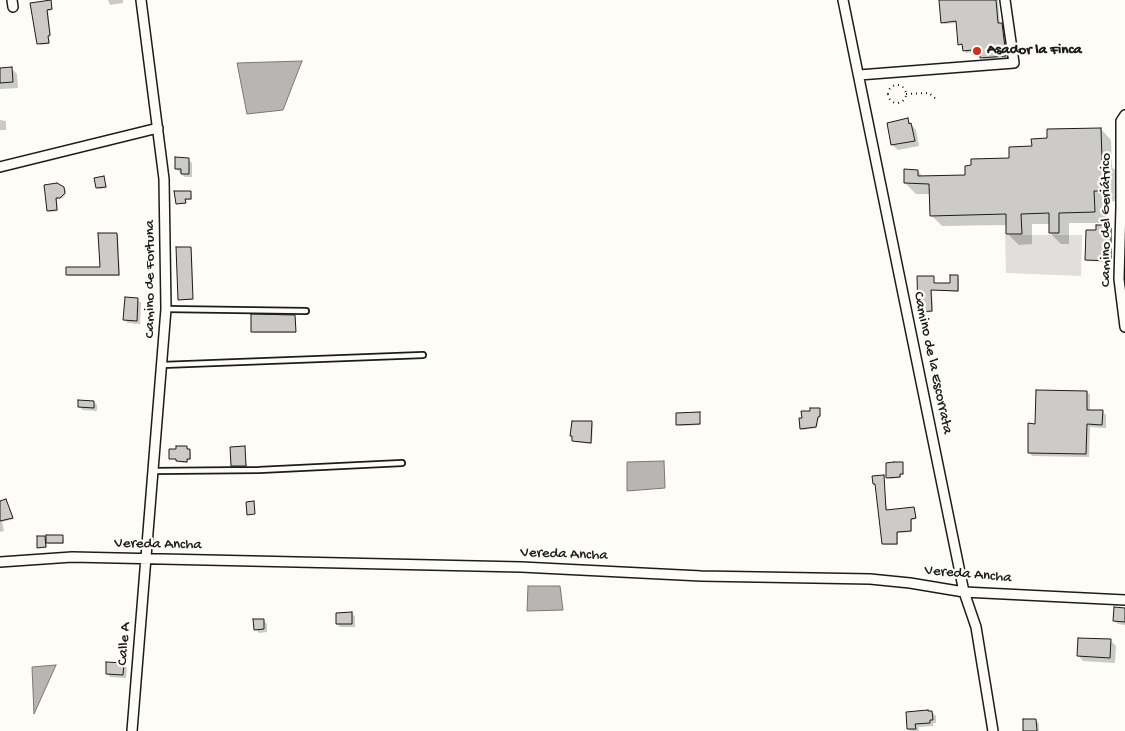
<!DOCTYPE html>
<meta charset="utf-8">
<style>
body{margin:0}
canvas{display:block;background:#fdfcf7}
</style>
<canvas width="1125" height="731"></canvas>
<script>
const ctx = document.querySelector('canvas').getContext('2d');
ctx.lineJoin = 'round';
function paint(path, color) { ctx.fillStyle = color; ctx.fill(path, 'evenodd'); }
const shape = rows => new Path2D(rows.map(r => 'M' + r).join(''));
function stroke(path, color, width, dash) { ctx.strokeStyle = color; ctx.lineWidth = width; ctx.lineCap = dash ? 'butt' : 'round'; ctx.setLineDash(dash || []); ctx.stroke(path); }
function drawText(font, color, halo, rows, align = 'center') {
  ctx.font = font + ' "Gochi Hand",sans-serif'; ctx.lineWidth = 4.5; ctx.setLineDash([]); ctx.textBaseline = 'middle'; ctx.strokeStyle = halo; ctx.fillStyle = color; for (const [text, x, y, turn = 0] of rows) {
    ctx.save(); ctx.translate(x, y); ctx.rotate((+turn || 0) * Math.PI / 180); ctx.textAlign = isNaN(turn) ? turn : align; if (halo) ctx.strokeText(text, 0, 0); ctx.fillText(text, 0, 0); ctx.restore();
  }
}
paint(shape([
 [1005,235,1082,235,1081,276,1006,273]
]), '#e0dfdb');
const water = shape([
 [302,61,283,110,247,114,237,63,302,61],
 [664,461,665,488,627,491,627,462,664,461],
 [528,586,560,586,563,610,527,611,528,586],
 [56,665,34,714,32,667,56,665]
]);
paint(water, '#b7b6b2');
stroke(water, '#797876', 1);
paint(shape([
 [108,0,123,0,123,3,110,5],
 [940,0,998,0,1000,24,1004,27,1008,58,984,60,981,56,977,57,974,52,966,53,963,46,960,44,957,23,944,24,942,22],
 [50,2,53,10,48,11,51,36,49,37,50,44,40,45,32,4],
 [11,68,17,74,18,88,0,89,0,69],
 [0,120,6,121,6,130,0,130],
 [908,120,916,130,919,146,898,150,892,145],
 [1101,129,1111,140,1112,167,1117,172,1117,201,1105,202,1105,223,1069,223,1069,244,1061,244,1050,233,1050,224,1032,224,1032,244,1019,245,1008,234,1008,225,942,226,931,215,931,194,916,194,905,183,918,171,923,177,966,176,1010,159,1049,140],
 [188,160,192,163,192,177,185,177,176,169],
 [104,177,107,188,99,189,97,188],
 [61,186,66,191,65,196,61,199,57,199,58,211,49,212,48,210],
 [191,192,192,200,186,200,186,204,178,204,177,203],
 [1111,226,1112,228,1112,262,1088,261,1086,260,1097,231],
 [117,234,118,235,120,276,69,276,68,274,101,269],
 [191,248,192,250,193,300,181,300,179,299],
 [933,277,934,284,951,284,957,277,959,278,959,292,932,290,933,312,921,313,919,311],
 [137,299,141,303,140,324,128,323,125,320],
 [295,316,296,318,296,333,254,333,252,332],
 [1087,392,1090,395,1090,411,1102,411,1106,415,1106,428,1090,427,1089,457,1032,456,1029,452,1037,425],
 [94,402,97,405,97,411,83,410,79,407],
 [820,409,821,417,819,418,817,428,802,430,801,429,811,412],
 [699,414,701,425,679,426,677,424],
 [592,422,593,424,592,444,575,442,574,437],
 [187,448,191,452,191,460,188,460,188,463,178,462,177,460,170,458],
 [244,448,247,467,233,467,232,466],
 [902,463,904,475,901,475,901,478,889,479,888,478],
 [883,476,887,511,914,508,915,509,916,519,912,520,912,532,898,533,898,545,884,545,883,543],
 [6,500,14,519,2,522,4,531,0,532,0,501],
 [63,536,64,544,49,544,46,541,47,548,39,547,45,538,47,540],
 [1125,609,1125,625,1118,624,1114,621],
 [352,613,355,617,355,627,340,627,337,624],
 [263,620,267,624,267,632,259,633,255,629],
 [1110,640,1116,646,1115,663,1083,661,1078,655],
 [123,664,127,668,126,678,110,677,107,673],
 [932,712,936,716,936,723,933,723,933,726,918,727,919,731,911,731,908,729],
 [1036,720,1039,724,1039,731,1024,731]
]), '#0003');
const building = shape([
 [51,0,52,9,47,10,50,35,48,36,49,43,37,44,30,3,51,0],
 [939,0,996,0,998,23,1002,23,1006,56,980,58,980,54,973,55,972,50,963,51,962,44,958,45,956,21,941,23,939,0],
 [12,67,13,82,0,83,0,68,12,67],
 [908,118,909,124,911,123,915,141,891,145,887,123,908,118],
 [1101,128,1102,160,1106,159,1107,191,1094,191,1095,212,1059,213,1059,233,1049,233,1049,213,1021,214,1022,234,1006,234,1006,214,930,216,929,184,904,183,904,169,918,170,918,176,965,175,965,166,971,165,971,159,1009,158,1009,147,1032,146,1031,139,1047,138,1047,129,1101,128],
 [175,157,189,158,189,174,181,174,181,169,175,169,175,157],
 [104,176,106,187,96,188,94,178,104,176],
 [57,183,64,187,65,193,60,198,56,198,57,210,47,211,44,185,57,183],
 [174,191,191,191,191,199,185,199,186,203,176,204,174,191],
 [1096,225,1111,225,1111,261,1085,260,1086,230,1096,230,1096,225],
 [98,233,117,233,119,275,66,275,66,267,100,267,98,233],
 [176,247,191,247,193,299,178,300,176,247],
 [950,275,958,275,958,291,931,290,932,311,918,312,917,276,934,276,934,283,950,283,950,275],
 [125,297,138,298,137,321,123,320,125,297],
 [251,314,295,315,296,332,251,332,251,314],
 [1036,390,1087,391,1087,410,1103,410,1102,425,1087,424,1086,454,1028,453,1028,423,1035,424,1036,390],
 [78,400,94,401,94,408,78,407,78,400],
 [810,408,820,408,820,416,818,417,816,427,800,429,799,418,802,418,801,411,810,411,810,408],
 [700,412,700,424,676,425,676,413,700,412],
 [572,421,592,421,591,443,572,441,572,436,570,436,572,421],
 [176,446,187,446,187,449,190,449,190,459,187,459,187,462,176,461,176,459,169,459,169,449,176,449,176,446],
 [245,446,246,466,231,466,230,447,245,446],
 [894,462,903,462,903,474,900,474,900,477,886,478,886,463,894,462],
 [884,475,886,510,914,507,916,518,911,519,911,531,897,532,897,544,882,544,875,484,873,484,872,476,884,475],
 [6,499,13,518,0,521,0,501,6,499],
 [254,501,255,514,247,515,246,502,254,501],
 [46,535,63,535,63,543,46,543,46,535],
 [37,536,45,536,46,547,37,548,37,536],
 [1114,607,1125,608,1125,622,1113,621,1114,607],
 [352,612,352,624,336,624,336,613,352,612],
 [253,619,264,619,264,629,254,630,253,619],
 [1078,638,1111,639,1110,658,1077,656,1078,638],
 [106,662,124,663,123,675,106,674,106,662],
 [928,710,928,711,932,711,933,720,930,720,930,723,915,724,916,729,907,729,906,712,928,710],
 [1023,719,1036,719,1037,731,1023,731,1023,719]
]);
paint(building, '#cccbc8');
stroke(building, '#1c1c1c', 1);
const service = shape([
 [166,309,306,311],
 [162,365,423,355],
 [153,471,259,470,402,463]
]);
const minor = shape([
 [12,0,13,7],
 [843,0,964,592,976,627,993,731],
 [859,75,1014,63,1005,0],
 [1125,115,1121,121,1121,207,1119,279,1125,327],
 [0,167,158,128],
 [0,562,72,557,521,567,701,576,870,579,910,583,964,592,1125,600],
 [132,731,166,309,164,179,141,0]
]);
stroke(service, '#1c1c1c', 8);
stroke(minor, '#1c1c1c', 12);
stroke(shape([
 '888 94a9 9 0 1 1 18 0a9 9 0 1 1-18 0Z',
 [906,94,929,93,936,99]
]), '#1c1c1c', 2, [1, 4]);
stroke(service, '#fdfcf7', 4.5);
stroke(minor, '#fdfcf7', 9);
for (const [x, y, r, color] of [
 [977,51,5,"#c8321e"]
]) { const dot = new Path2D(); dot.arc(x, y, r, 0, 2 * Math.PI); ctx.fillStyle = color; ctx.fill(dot); stroke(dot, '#fdfcf7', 2); }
drawText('bold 15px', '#1c1c1c', '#fdfcf7', [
 ["Asador la Finca",987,51]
], 'left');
drawText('15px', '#1c1c1c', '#fdfcf7', [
 ["Camino del Geriátrico",1107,220,-90],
 ["Camino de Fortuna",151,279,-90],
 ["Camino de la Escorrata",932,363,78],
 ["Vereda Ancha",158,545,1],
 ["Vereda Ancha",564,555,2],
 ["Vereda Ancha",968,575,5],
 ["Calle A",125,644,-86]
]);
</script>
